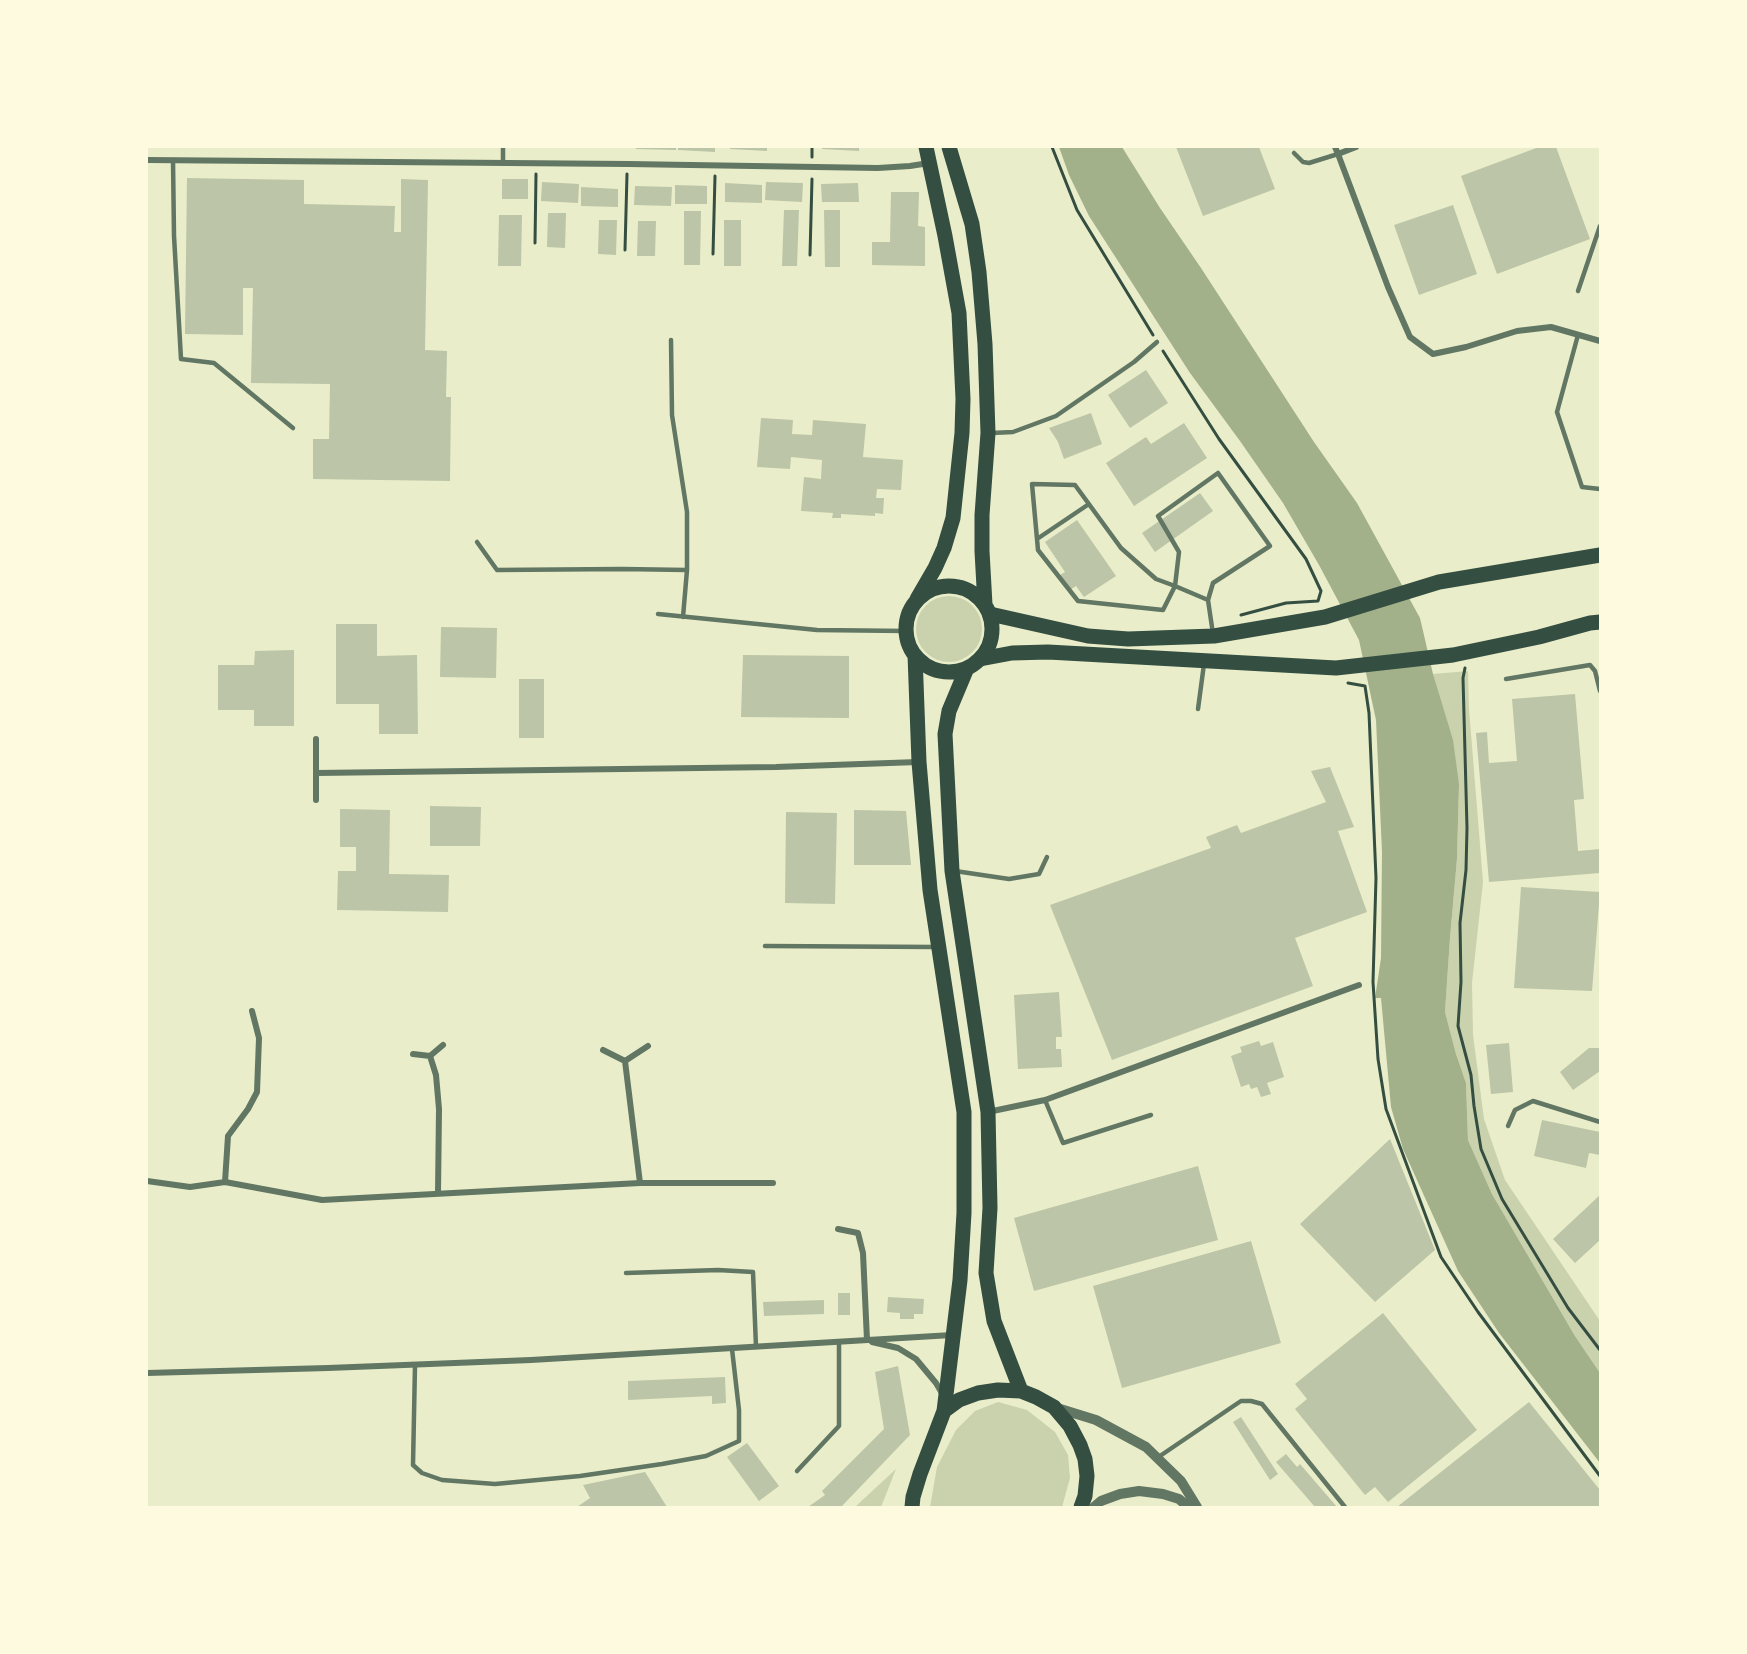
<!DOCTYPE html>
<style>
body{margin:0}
#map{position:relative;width:1747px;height:1654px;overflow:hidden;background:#e9edc9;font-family:Ubuntu,sans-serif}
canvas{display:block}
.frame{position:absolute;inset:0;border:148px solid #fefae0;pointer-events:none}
</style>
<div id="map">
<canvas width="1747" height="1654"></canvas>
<div class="frame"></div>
</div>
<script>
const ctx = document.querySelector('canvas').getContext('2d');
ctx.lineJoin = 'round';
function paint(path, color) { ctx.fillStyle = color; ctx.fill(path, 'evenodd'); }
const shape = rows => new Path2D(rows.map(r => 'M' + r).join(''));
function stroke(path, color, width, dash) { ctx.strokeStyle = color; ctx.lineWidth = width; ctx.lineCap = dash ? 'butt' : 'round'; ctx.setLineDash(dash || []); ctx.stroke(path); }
paint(shape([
 '916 629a33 33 0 1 1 66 0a33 33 0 1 1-66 0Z',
 [1468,671,1469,709,1483,882,1472,983,1473,1035,1484,1119,1505,1180,1600,1321,1600,1373,1575,1336,1492,1194,1468,1140,1466,1083,1456,1054,1445,1012,1450,938,1457,859,1459,784,1433,674],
 [998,1402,1027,1410,1055,1432,1068,1455,1070,1478,1062,1507,930,1507,937,1467,956,1430,975,1411],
 [896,1469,881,1507,855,1507]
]), '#cad2ad');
paint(shape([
 [1059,147,1122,147,1160,208,1201,268,1314,442,1357,503,1420,618,1433,674,1453,740,1459,784,1457,859,1450,938,1445,1012,1456,1054,1466,1083,1468,1140,1492,1194,1575,1336,1600,1373,1600,1463,1499,1333,1458,1271,1403,1149,1391,1107,1381,998,1375,998,1381,958,1382,852,1376,720,1359,640,1319,565,1283,503,1240,441,1190,373,1089,216,1069,175]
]), '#a3b18a');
paint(shape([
 [636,147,676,147,676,150,636,149],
 [678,147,715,147,715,152,678,150],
 [730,147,767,147,767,151,730,149],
 [822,147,859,147,859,151,822,149],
 [1176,147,1259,147,1275,189,1203,216],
 [1539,147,1556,147,1590,239,1497,274,1461,176],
 [187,178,304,180,304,204,395,206,394,232,401,232,401,179,428,180,425,350,447,351,446,397,451,397,450,481,313,479,313,439,329,439,330,384,251,383,253,288,243,288,243,335,185,334],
 [502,179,528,179,528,199,502,199],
 [542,182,579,184,578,203,541,201],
 [766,182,803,183,802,202,765,200],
 [725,183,762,185,762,203,725,202],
 [858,183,859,202,822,202,821,184],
 [675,185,707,186,707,204,675,204],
 [635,186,672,187,671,206,634,205],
 [581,187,618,189,618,207,581,206],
 [891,192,919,192,918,226,925,227,925,266,872,265,872,242,890,242],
 [1453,205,1477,274,1419,295,1394,225],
 [784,210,799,210,797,266,782,266],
 [824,210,840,210,840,267,825,267],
 [684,211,701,211,700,265,684,265],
 [548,213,566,213,565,248,547,247],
 [499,215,522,215,521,266,498,266],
 [599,220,617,220,616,255,598,254],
 [724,220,741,220,741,266,724,266],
 [638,221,656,221,655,256,637,256],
 [1146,370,1168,403,1130,428,1108,395],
 [1091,413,1102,444,1064,459,1058,442,1049,428],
 [761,418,793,420,792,434,812,435,813,420,866,424,863,457,903,460,901,490,877,489,876,498,884,498,883,514,875,513,875,516,841,514,841,518,832,518,833,513,801,511,804,477,821,479,822,460,791,457,790,469,757,467],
 [1184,423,1207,458,1134,506,1106,463,1146,437,1151,444],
 [1200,493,1213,511,1155,552,1142,533],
 [1077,520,1116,576,1084,597,1076,586,1070,590,1060,575,1065,572,1045,542],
 [336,624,377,624,377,656,417,655,418,734,379,734,379,704,336,704],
 [441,627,497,628,496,678,440,677],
 [294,650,294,726,254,726,254,710,218,710,218,665,254,665,255,651],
 [743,655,849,656,849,718,741,717],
 [519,679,544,679,544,738,519,738],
 [1575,694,1584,799,1574,800,1578,851,1600,849,1600,873,1489,882,1476,733,1487,732,1489,763,1517,761,1512,699],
 [1330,767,1354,827,1338,831,1367,912,1295,938,1313,986,1112,1060,1050,905,1211,848,1206,837,1237,825,1241,833,1326,802,1311,771],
 [430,806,481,807,480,846,430,846],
 [340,809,390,810,389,874,449,875,448,912,337,910,338,871,356,871,356,847,340,847],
 [854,810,906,811,911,865,854,865],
 [786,812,837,813,835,904,785,903],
 [1521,887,1600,892,1592,991,1514,988],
 [1059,992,1062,1037,1056,1037,1056,1049,1061,1049,1062,1067,1018,1069,1014,995],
 [1259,1041,1261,1046,1273,1042,1284,1077,1267,1083,1271,1094,1261,1097,1257,1087,1251,1089,1249,1084,1241,1087,1231,1056,1242,1052,1240,1047],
 [1509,1043,1513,1092,1491,1094,1486,1045],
 [1589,1048,1600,1048,1600,1071,1573,1090,1560,1072],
 [1542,1120,1600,1132,1600,1155,1589,1153,1586,1168,1534,1156],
 [1390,1139,1435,1250,1375,1302,1300,1224],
 [1198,1166,1218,1240,1034,1291,1014,1218],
 [1600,1195,1600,1240,1575,1263,1553,1239],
 [1251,1241,1281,1343,1122,1388,1093,1286],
 [838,1293,850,1293,850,1315,838,1315],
 [888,1297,924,1299,923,1314,914,1314,914,1319,900,1319,900,1313,887,1312],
 [824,1300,824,1314,764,1316,763,1302],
 [1383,1313,1477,1430,1388,1502,1375,1487,1365,1495,1295,1409,1307,1399,1295,1384],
 [898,1366,910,1435,841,1507,808,1507,825,1495,822,1491,884,1429,875,1372],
 [725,1377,726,1403,712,1404,712,1396,628,1400,628,1381],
 [1529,1402,1600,1490,1600,1507,1397,1507],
 [1241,1417,1278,1474,1270,1480,1233,1422],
 [747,1443,779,1486,759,1501,727,1457],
 [1286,1454,1297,1467,1300,1464,1337,1507,1315,1507,1276,1462],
 [645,1472,667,1507,577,1507,590,1498,583,1485]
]), '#bcc5a7');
stroke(shape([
 [1052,147,1077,210,1153,335],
 [812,157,812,147],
 [535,243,536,174],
 [625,250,627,174],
 [713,254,715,176],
 [810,255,812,179],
 [1163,351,1219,439,1306,559,1321,591,1318,601,1286,603,1241,615],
 [1465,668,1463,678,1467,828,1466,870,1460,923,1461,982,1458,1026,1471,1075,1474,1106,1481,1149,1502,1199,1568,1308,1600,1350],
 [1348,683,1365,686,1369,713,1376,878,1373,982,1378,1059,1386,1109,1441,1257,1478,1312,1600,1476]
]), '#344e41', 3);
stroke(shape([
 [1294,153,1303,162,1309,163,1338,154],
 [173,160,174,236,181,359,214,363,293,428],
 [503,163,503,147],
 [1578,291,1600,226],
 [1578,335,1557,412,1582,487,1600,489],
 [671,340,672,415,687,512,687,570],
 [992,433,1013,432,1056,416,1134,362,1157,342],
 [1037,539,1089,504],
 [477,542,497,570,622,569,687,570,683,617],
 [1208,600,1213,583,1270,546,1218,473,1158,516,1179,552,1175,586,1163,610,1078,601,1038,550,1032,484,1075,485,1121,548,1156,579,1175,586,1208,600,1213,634],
 [658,614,817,630,906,631],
 [1506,679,1590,665,1595,671,1600,691],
 [1198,709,1204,664],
 [955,871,1009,879,1039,874,1047,857],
 [765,946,936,947],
 [1045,1100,1063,1143,1151,1115],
 [1508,1126,1515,1110,1533,1101,1600,1122],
 [626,1273,718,1270,753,1272,756,1347],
 [415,1365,413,1465,422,1473,442,1480,495,1484,580,1476,662,1464,706,1456,739,1441,739,1410,732,1349],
 [1157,1458,1235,1405,1241,1401,1251,1401,1262,1404,1345,1507],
 [797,1471,839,1426,839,1342]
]), '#617663', 4.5);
stroke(shape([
 [1335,147,1338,154,1356,147],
 [1338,154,1388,287,1410,337,1433,354,1466,347,1517,331,1551,327,1600,341],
 [147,160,628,164,878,168,910,166,929,163],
 [316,773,776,767,918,762],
 [316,800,316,739],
 [603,1050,625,1061,648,1046],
 [413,1054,430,1056,443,1045],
 [430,1056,436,1075,439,1109,438,1193],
 [625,1061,640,1183],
 [988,1112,1045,1100,1359,985],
 [147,1181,190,1187,225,1182,322,1200,640,1183,773,1183],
 [225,1182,228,1136,248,1109,257,1092,259,1038,252,1011],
 [838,1229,858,1233,863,1253,867,1340],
 [872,1342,898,1348,916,1359,936,1383,943,1395],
 [147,1373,328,1368,531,1360,952,1335]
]), '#617663', 6);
stroke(shape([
 [1054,1407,1096,1420,1146,1447,1181,1481,1197,1507],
 [1094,1507,1101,1501,1120,1494,1139,1491,1163,1494,1179,1499,1188,1507]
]), '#617663', 10);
stroke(shape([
 [990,614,1088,636,1128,639,1214,636,1325,617,1439,582,1600,555],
 [980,659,1012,653,1048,652,1336,668,1453,655,1539,637,1590,623,1600,622]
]), '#344e41', 15);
stroke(shape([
 [949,147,972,224,979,272,985,344,988,433,982,515,982,551,985,605],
 '906 629a43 43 0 1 1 86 0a43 43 0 1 1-86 0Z',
 [917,599,935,568,944,548,953,518,962,433,963,399,959,313,945,236,926,147],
 [915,655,919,762,930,890,964,1112,964,1213,960,1280,944,1411],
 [967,668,949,711,945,734,952,871,988,1112,990,1208,986,1273,994,1321,1021,1391],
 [912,1507,913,1497,920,1474,944,1411,959,1400,978,1393,998,1390,1021,1391,1036,1397,1054,1407,1070,1426,1080,1445,1085,1459,1087,1476,1085,1496,1081,1507]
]), '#344e41', 15);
</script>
